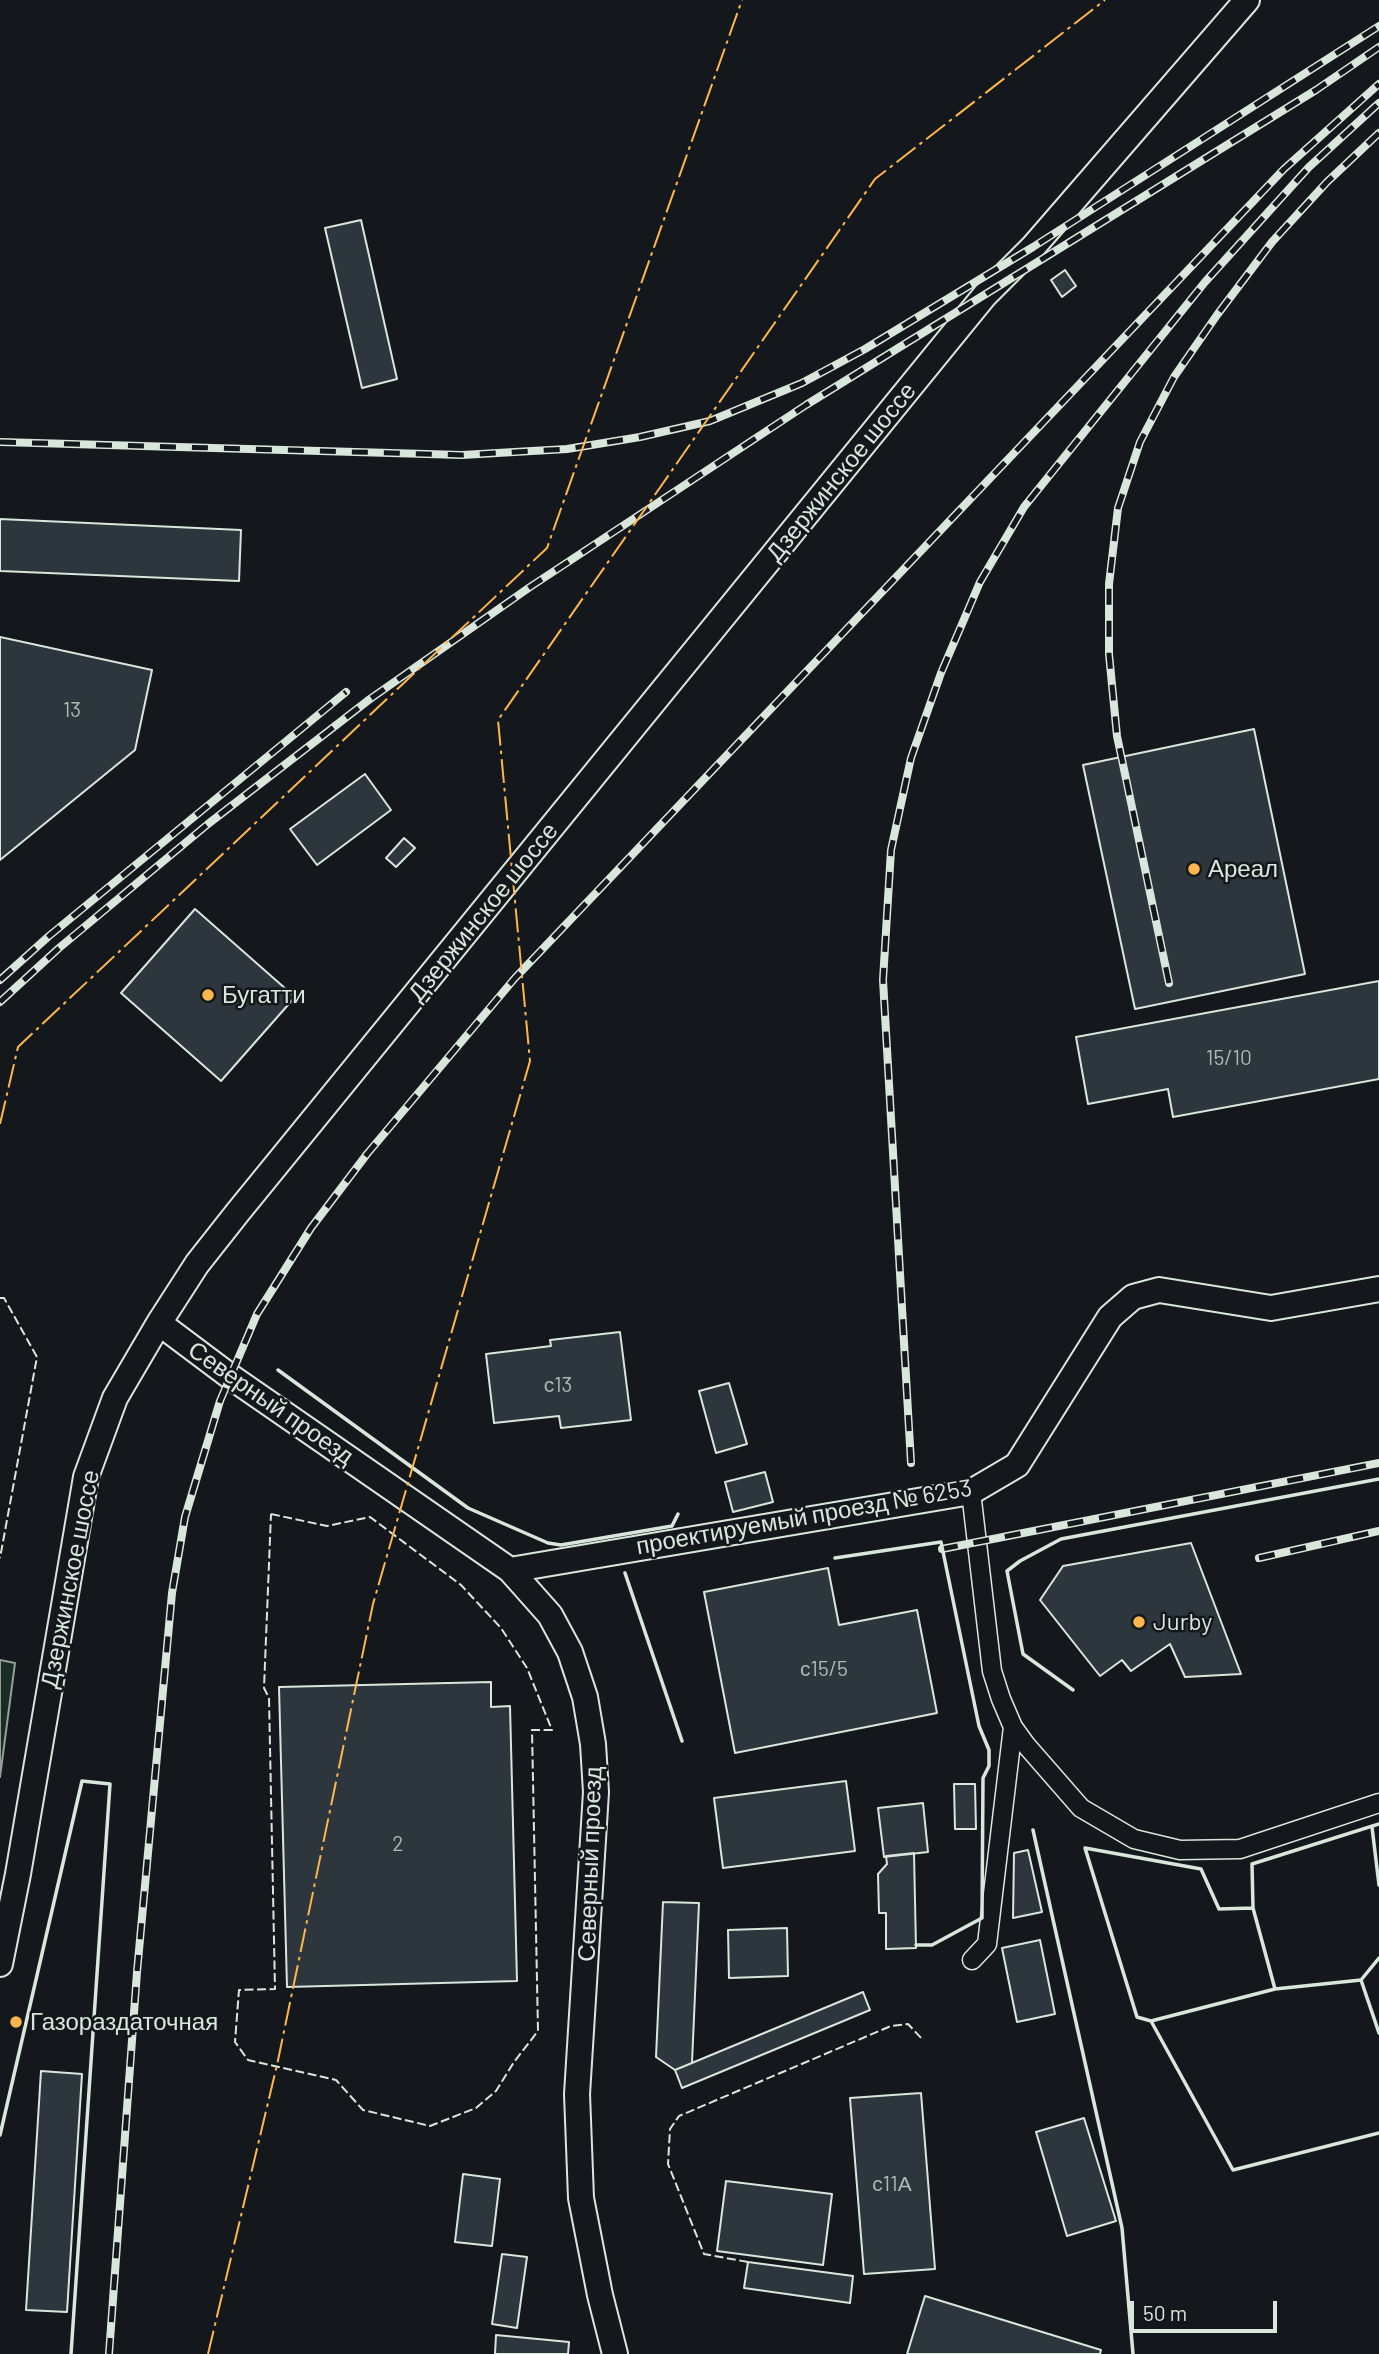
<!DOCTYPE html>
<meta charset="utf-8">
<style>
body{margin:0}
#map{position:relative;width:1379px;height:2354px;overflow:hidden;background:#14181c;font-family:Barlow,sans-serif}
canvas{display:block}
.scale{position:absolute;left:1130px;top:2301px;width:147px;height:32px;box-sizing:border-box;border:4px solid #d8e6dc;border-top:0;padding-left:9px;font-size:21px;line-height:24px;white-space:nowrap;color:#d8e6dc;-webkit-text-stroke:5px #14181c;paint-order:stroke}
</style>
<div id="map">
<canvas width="1379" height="2354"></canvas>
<div class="scale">50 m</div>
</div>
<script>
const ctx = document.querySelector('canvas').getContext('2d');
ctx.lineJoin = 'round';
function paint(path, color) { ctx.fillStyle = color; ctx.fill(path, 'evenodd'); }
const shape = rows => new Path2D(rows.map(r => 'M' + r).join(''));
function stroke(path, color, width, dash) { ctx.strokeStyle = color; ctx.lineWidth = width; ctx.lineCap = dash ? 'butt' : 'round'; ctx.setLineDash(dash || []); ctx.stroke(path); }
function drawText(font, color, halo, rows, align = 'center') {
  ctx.font = font + ' Barlow,sans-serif'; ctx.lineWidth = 5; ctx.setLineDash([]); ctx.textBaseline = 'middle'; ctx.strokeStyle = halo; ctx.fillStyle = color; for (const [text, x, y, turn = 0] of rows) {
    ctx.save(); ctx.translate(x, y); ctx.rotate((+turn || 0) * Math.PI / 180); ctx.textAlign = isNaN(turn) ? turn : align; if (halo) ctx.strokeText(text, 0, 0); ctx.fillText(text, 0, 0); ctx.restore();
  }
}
const green = shape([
 [0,1660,15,1663,0,1777,0,1660]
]);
paint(green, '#1a2d24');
stroke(green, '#939e99', 2);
const building = shape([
 [361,220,397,379,362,388,325,228,361,220],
 [1065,270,1076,286,1062,297,1051,280,1065,270],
 [0,519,241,530,239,581,0,571,0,519],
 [0,637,152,670,135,750,0,860,0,637],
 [1254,729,1305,974,1135,1009,1083,765,1254,729],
 [365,774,391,810,317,865,290,829,365,774],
 [404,838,415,848,396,867,386,858,404,838],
 [195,909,295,997,221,1081,121,993,195,909],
 [1379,981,1379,1079,1173,1117,1168,1089,1088,1104,1076,1037,1379,981],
 [620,1332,631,1420,561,1428,559,1416,494,1423,486,1354,551,1346,550,1340,620,1332],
 [729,1383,747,1444,716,1453,699,1391,729,1383],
 [765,1472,773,1502,733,1512,725,1482,765,1472],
 [1191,1543,1241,1674,1185,1677,1170,1644,1131,1671,1122,1660,1100,1676,1040,1600,1063,1566,1191,1543],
 [828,1568,839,1625,917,1610,937,1713,735,1753,704,1592,828,1568],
 [491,1682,491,1707,510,1706,517,1981,287,1987,279,1687,491,1682],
 [846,1781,855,1851,723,1868,714,1798,846,1781],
 [954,1784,975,1784,976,1829,955,1829,954,1784],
 [923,1803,928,1852,884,1857,878,1808,923,1803],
 [1028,1850,1042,1912,1013,1918,1014,1853,1028,1850],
 [914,1853,916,1948,886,1949,886,1913,879,1913,878,1874,887,1864,886,1856,914,1853],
 [663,1902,699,1903,692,2063,675,2070,656,2057,663,1902],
 [787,1928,788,1976,729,1978,728,1930,787,1928],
 [1040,1940,1055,2014,1017,2022,1002,1948,1040,1940],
 [863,1992,870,2010,682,2088,675,2070,863,1992],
 [41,2071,82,2074,67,2312,26,2310,41,2071],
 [921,2093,935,2269,864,2274,850,2098,921,2093],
 [1084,2118,1116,2221,1067,2236,1036,2132,1084,2118],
 [463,2174,500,2179,492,2246,455,2242,463,2174],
 [726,2181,832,2194,823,2265,717,2251,726,2181],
 [502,2254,527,2257,517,2328,492,2324,502,2254],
 [748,2262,853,2276,850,2303,744,2288,748,2262],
 [925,2296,1101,2350,1100,2354,907,2354,925,2296],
 [496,2335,569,2342,568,2354,495,2354,496,2335]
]);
paint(building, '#2c363c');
stroke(building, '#d8e6dc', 2);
const street = shape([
 [971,1492,992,1671,1001,1699,1013,1727,1026,1745,1081,1808,1134,1839,1180,1850,1240,1849,1379,1803],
 [972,1960,987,1944,1013,1727]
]);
const secondary = shape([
 [159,1323,231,1377,510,1570,550,1615,570,1652,585,1697,593,1744,596,1792,577,2094,581,2198,600,2295,615,2354],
 [510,1570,971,1492,1017,1465,1110,1317,1133,1297,1159,1290,1271,1308,1379,1289],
 [0,1964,18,1874,86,1477,115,1398,159,1323,197,1264,238,1212,985,295,1033,247,1247,0]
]);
stroke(street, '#d8e6dc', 21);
stroke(secondary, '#d8e6dc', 28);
stroke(street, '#14181c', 18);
stroke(secondary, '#14181c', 24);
const rail = shape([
 [0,442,462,455,567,449,640,437,710,421,802,383,865,349,1033,247,1379,26],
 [0,980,49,936,346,692],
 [1169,983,1117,736,1109,654,1109,584,1118,508,1140,442,1174,377,1217,315,1272,242,1327,182,1379,133],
 [0,1002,59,948,208,824,370,699,530,587,806,405,1316,90,1379,47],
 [911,1463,883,980,891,850,911,758,941,673,980,582,1024,507,1205,282,1309,167,1379,103],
 [942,1549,1379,1463],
 [1259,1558,1379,1531],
 [109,2354,137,1972,172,1593,185,1517,220,1401,257,1314,311,1228,367,1154,515,978,1284,169,1379,84]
]);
stroke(rail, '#d8e6dc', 8);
stroke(rail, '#14181c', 5, [16]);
stroke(shape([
 [0,1298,4,1298,37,1357,0,1558],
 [271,1514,327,1526,370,1517,461,1585,501,1628,527,1668,552,1730,532,1730,538,2031,514,2062,496,2091,476,2108,430,2126,363,2110,336,2080,248,2060,235,2042,239,1990,275,1989,269,1698,264,1688,271,1514],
 [748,2262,704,2254,668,2164,670,2129,679,2116,891,2026,908,2024,923,2040]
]), '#d8e6dc', 2, [9, 3.5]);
stroke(shape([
 [278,1370,468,1508,548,1543,561,1545,672,1526,678,1514],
 [835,1558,941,1542,979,1726,989,1750,989,1766,983,1778,982,1918,932,1945,916,1945],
 [625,1573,682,1741],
 [1073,1690,1023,1654,1007,1571,1020,1561,1061,1539,1379,1479],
 [1372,1827,1379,1885],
 [1033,1830,1122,2228,1133,2354],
 [1253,1908,1219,1909,1201,1869,1085,1848,1137,2017,1151,2021,1275,1989,1361,1980,1379,1958],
 [1361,1980,1379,2033],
 [1275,1989,1253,1908,1252,1864,1379,1824],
 [1151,2021,1233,2170,1379,2133],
 [0,2135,82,1781,110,1784,71,2354]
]), '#d8e6dc', 3.5);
stroke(shape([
 [0,1124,18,1047,547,548,742,0],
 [208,2354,277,2065,373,1604,530,1061,498,720,875,179,1105,0]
]), '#ffb74d', 2, [24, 5, 3.5, 5]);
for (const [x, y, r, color] of [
 [1194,869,7,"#ffb74d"],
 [208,995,7,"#ffb74d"],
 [1139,1622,7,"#ffb74d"],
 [16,2022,7,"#ffb74d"]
]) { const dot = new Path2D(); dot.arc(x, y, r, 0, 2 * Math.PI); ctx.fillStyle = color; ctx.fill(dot); stroke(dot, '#14181c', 2.5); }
drawText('21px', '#adbab4', null, [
 ["13",72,710],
 ["15/10",1229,1058],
 ["с13",558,1385],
 ["с15/5",824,1669],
 ["2",398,1844],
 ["с11А",892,2184]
]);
drawText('24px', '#d8e6dc', '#14181c', [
 ["Дзержинское шоссе",841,472,-51],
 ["Дзержинское шоссе",483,912,-51],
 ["Северный проезд",271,1403,35],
 ["проектируемый проезд № 6253",804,1517,-10],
 ["Дзержинское шоссе",70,1579,-79],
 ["Северный проезд",590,1864,-88]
]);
drawText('24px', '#d8e6dc', '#14181c', [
 ["Ареал",1208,869],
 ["Бугатти",222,995],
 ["Jurby",1153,1622],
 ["Газораздаточная",30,2022]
], 'left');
</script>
